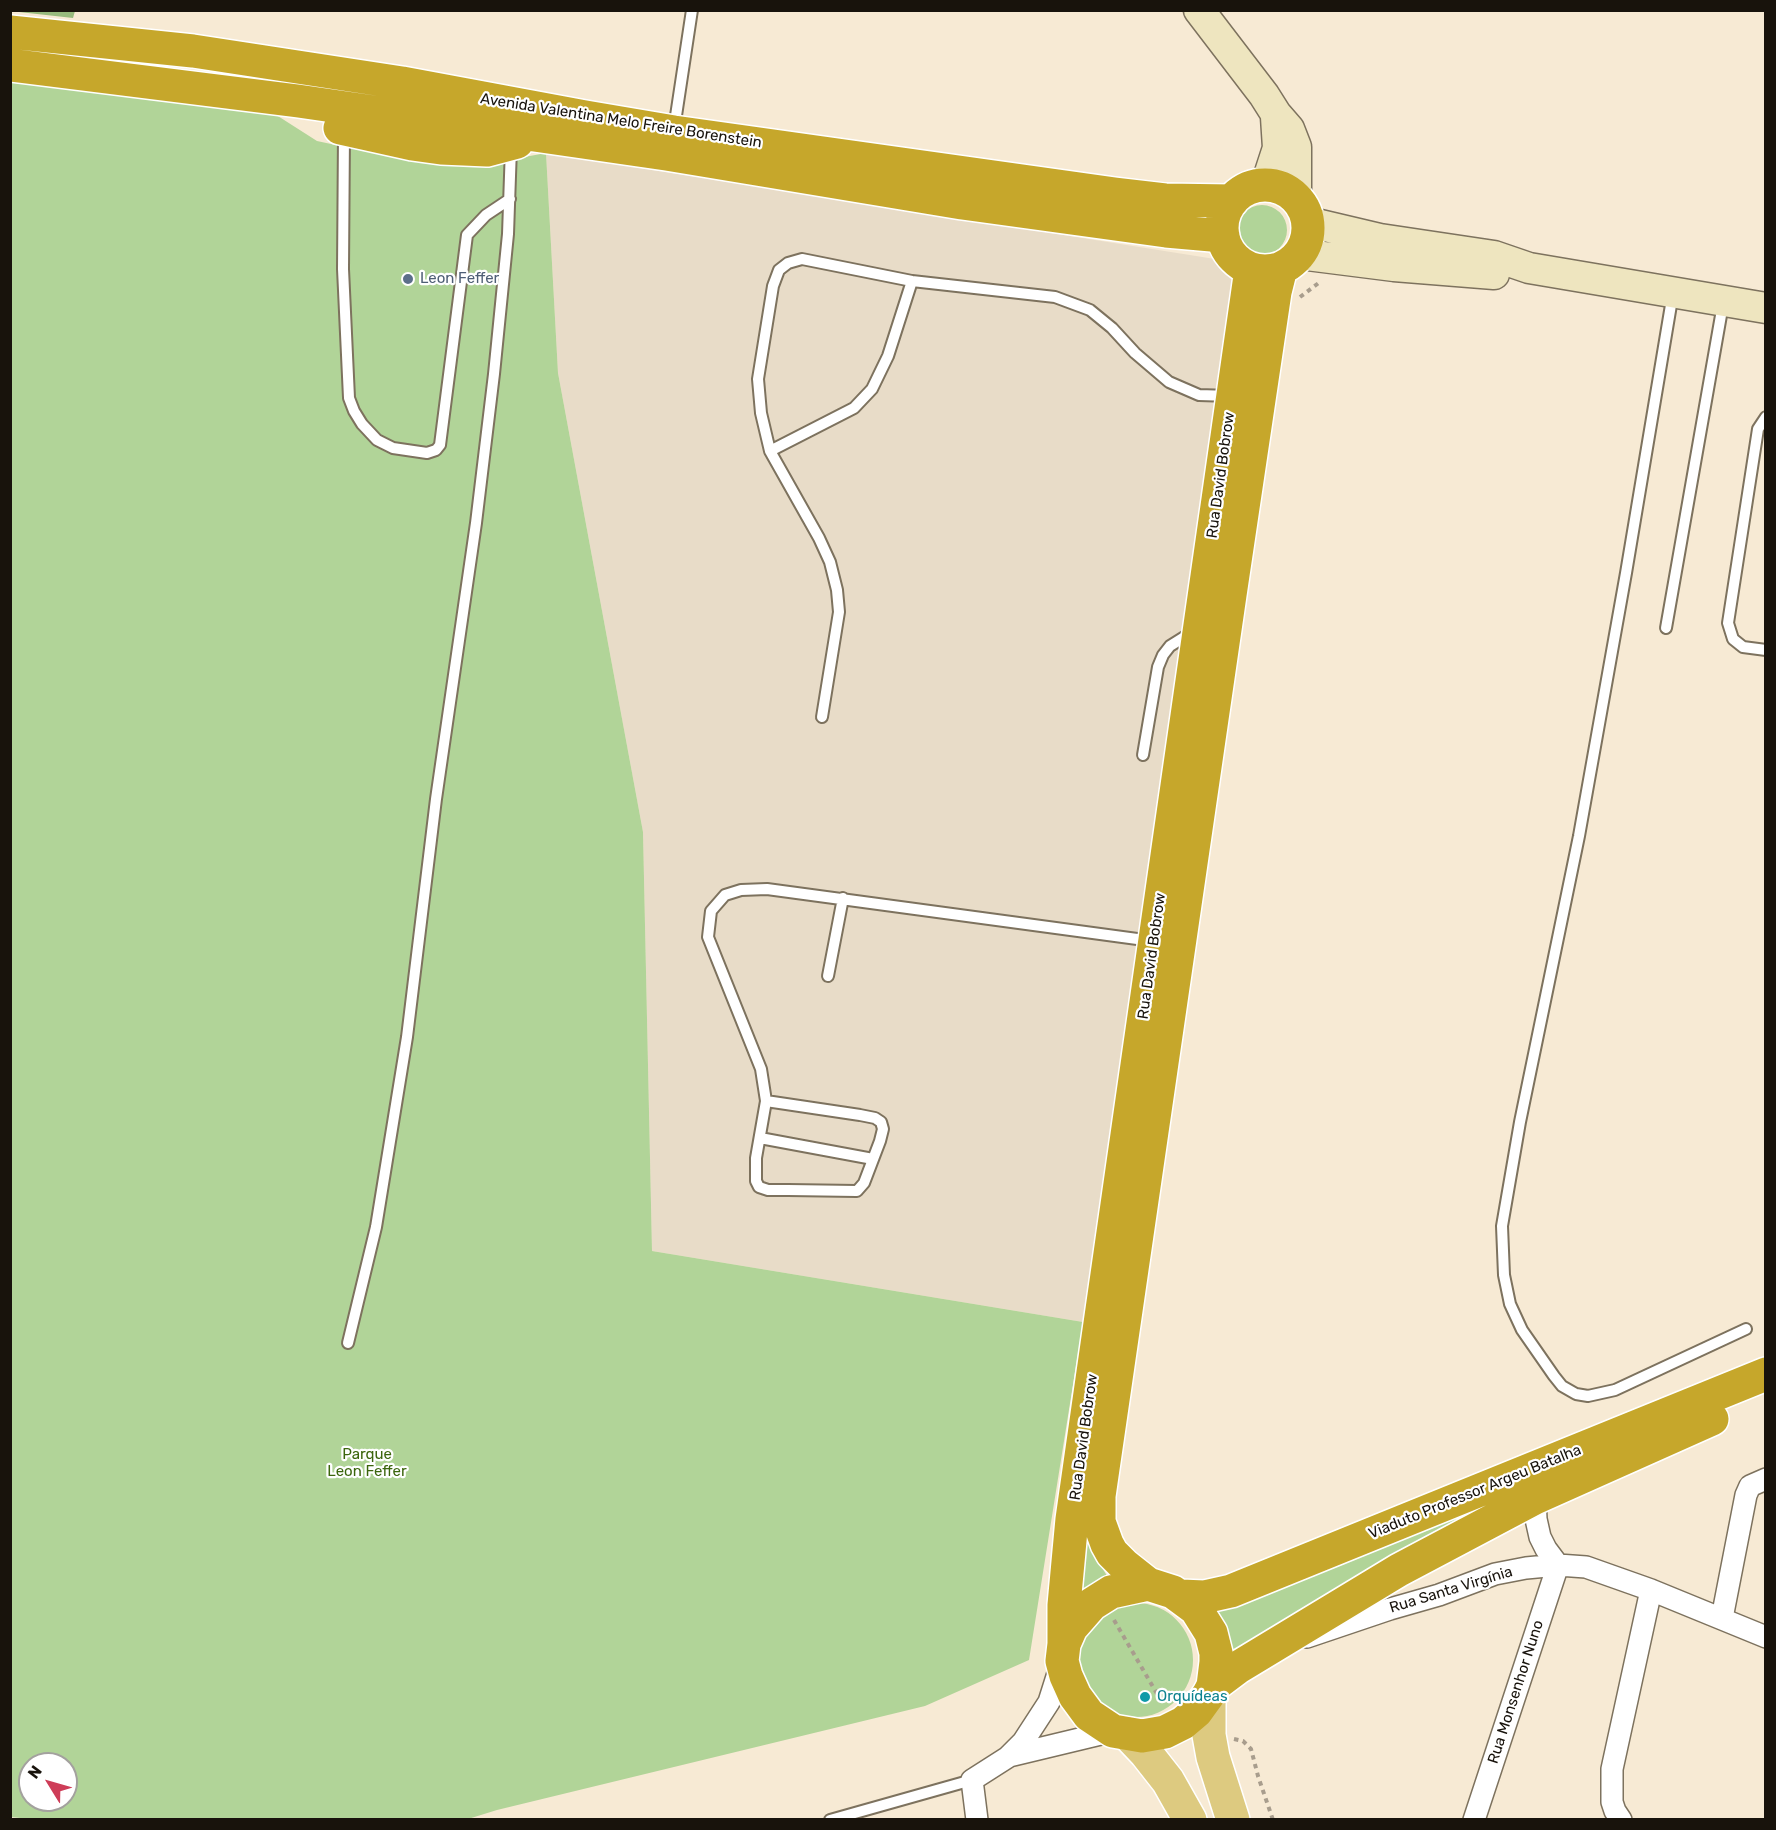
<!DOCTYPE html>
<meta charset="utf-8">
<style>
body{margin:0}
#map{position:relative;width:1776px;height:1830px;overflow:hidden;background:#f7ead4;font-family:Rubik,sans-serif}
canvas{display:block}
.frame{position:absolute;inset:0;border:12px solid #18130c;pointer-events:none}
.north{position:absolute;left:18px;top:1752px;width:60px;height:60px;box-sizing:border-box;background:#fff;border:2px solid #a3a19e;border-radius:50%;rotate:307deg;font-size:16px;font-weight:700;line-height:24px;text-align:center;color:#18130c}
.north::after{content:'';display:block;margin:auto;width:21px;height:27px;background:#ce3d58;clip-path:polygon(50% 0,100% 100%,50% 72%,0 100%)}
</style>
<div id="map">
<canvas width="1776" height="1830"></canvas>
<div class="frame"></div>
<div class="north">N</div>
</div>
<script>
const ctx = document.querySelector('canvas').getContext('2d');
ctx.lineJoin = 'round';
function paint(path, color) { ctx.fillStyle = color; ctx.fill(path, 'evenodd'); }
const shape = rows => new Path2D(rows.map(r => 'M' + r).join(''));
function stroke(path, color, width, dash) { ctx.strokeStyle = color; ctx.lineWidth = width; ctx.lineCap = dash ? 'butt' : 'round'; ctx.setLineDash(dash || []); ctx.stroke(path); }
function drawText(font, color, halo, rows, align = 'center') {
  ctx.font = font + ' Rubik,sans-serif'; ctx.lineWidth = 4.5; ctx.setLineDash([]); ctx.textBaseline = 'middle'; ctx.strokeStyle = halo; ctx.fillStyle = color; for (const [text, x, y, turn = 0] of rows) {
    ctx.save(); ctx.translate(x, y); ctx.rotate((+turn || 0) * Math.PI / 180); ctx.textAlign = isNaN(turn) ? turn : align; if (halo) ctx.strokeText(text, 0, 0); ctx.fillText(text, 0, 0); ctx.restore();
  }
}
paint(shape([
 [546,153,1215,259,1230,267,1238,280,1238,298,1083,1322,652,1251,643,832,558,373]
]), '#e8dcc8');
paint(shape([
 [11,71,270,111,317,141,359,150,492,163,546,153,558,373,643,832,652,1251,1083,1322,1029,1660,925,1706,497,1810,468,1819,38,1820,11,1817],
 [30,1764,66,1764,66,1800,30,1800],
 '1237 230a25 25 0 1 1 50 0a25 25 0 1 1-50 0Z',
 [1520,1493,1351,1582,1221,1657,1204,1608],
 [1084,1517,1094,1554,1110,1581,1079,1598],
 '1079 1660a57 57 0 1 1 114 0a57 57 0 1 1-114 0Z'
]), '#b1d498');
paint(shape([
 [10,11,11,10,75,11,73,18]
]), '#97ba7d');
const lane = shape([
 [674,129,692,10],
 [344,133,343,269,349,398,354,411,362,424,377,440,393,448,427,453,436,450,440,445,467,235,486,215,510,199],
 [1673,293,1626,573,1579,836,1520,1122,1502,1226,1504,1275,1510,1304,1522,1330,1554,1376,1562,1386,1576,1394,1588,1396,1615,1390,1746,1329],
 [1766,417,1758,429,1728,623,1733,639,1743,647,1766,650],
 [770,451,854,408,872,389,888,356,912,281],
 [1666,628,1723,304],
 [822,717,839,612,837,590,830,562,819,538,770,451,761,413,758,379,773,286,779,270,788,263,802,259,912,281,1055,297,1090,310,1112,328,1135,353,1169,382,1199,395,1230,396],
 [1143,755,1158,667,1163,655,1170,646,1194,631],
 [828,976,843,898],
 [766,1101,860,1115,875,1118,881,1122,883,1129,880,1141,864,1183,857,1191,788,1190,768,1190,759,1187,756,1181,756,1158,766,1101,761,1069,708,937,711,911,725,895,741,890,767,889,1152,941],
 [760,1138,873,1159],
 [348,1343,376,1227,407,1037,436,799,476,523,494,374,508,234,511,147],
 [830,1820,972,1780]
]);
const street = shape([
 [1535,1498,1536,1519,1540,1537,1546,1549,1558,1565],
 [1722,1618,1746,1495,1750,1486,1766,1479],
 [1307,1637,1390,1609,1439,1595,1495,1574,1526,1568,1558,1565,1586,1567,1651,1590,1766,1637],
 [1009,1756,1113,1731],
 [977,1820,972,1780,1008,1757,1023,1742,1049,1702,1062,1661],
 [1474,1820,1558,1565],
 [1621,1820,1615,1811,1612,1802,1612,1769,1651,1590]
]);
const secondary = shape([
 [1199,10,1264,95,1276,114,1289,129,1296,147,1296,198],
 [1266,185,1278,148,1276,117],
 [1308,222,1380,239,1494,256,1529,268,1766,308],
 [1299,254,1394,266,1494,274]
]);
const primary = shape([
 [1209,1694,1209,1735,1213,1757,1233,1820],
 [1128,1734,1146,1753,1168,1781,1190,1820]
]);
const highway = shape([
 [10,32,193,51,402,83,585,117,674,132,1115,194,1165,200,1232,201],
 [10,65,298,101,666,154,962,203,1166,231,1223,236],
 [340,128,412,144,441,148,487,150,517,142],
 '1222 228a43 43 0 1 1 86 0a43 43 0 1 1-86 0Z',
 [1148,1584,1124,1565,1112,1553,1107,1544,1099,1522,1099,1496,1230,595,1275,292,1281,268],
 [1148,1584,1173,1592,1196,1609,1211,1633,1216,1653,1216,1662,1213,1686,1209,1694,1196,1712,1183,1723,1165,1732,1142,1736,1113,1731,1089,1715,1075,1696,1066,1676,1062,1661,1064,1644,1071,1628,1092,1604,1111,1592,1148,1584],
 [1181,1596,1204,1597,1231,1591,1766,1374],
 [1064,1644,1064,1605,1072,1519,1251,269],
 [1213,1686,1237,1668,1399,1570,1535,1498,1712,1419]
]);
stroke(lane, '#7d725e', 14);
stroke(street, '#7d725e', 24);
stroke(secondary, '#7d725e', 33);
stroke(primary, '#fff', 36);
stroke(highway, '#fff', 36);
stroke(shape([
 [1300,297,1320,282],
 [1114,1620,1163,1704],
 [1234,1739,1243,1741,1251,1749,1258,1776,1273,1820]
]), '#a89d8d', 4, [4.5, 4.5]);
stroke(lane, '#fff', 10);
stroke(street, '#fff', 21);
stroke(secondary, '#eee5bf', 30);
stroke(primary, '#ddca80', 33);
stroke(highway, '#c6a72b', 33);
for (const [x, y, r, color] of [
 [408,279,6,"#5c6f8a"],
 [1145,1697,6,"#0f9aa8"]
]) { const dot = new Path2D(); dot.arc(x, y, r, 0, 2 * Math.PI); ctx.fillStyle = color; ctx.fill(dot); stroke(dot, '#fff', 2); }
drawText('15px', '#18130c', '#fff', [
 ["Avenida Valentina Melo Freire Borenstein",621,121,9],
 ["Rua David Bobrow",1221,475,-82],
 ["Rua David Bobrow",1152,956,-82],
 ["Rua David Bobrow",1084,1437,-82],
 ["Viaduto Professor Argeu Batalha",1475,1492,-22],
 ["Rua Santa Virgínia",1451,1590,-17],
 ["Rua Monsenhor Nuno",1516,1692,-72]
]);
drawText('15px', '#4e5e75', '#fff', [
 ["Leon Feffer",420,279]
], 'left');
drawText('15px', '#3b650c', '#fff', [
 ["Parque",367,1455],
 ["Leon Feffer",367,1472]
]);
drawText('15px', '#0d838f', '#fff', [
 ["Orquídeas",1157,1697]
], 'left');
</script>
